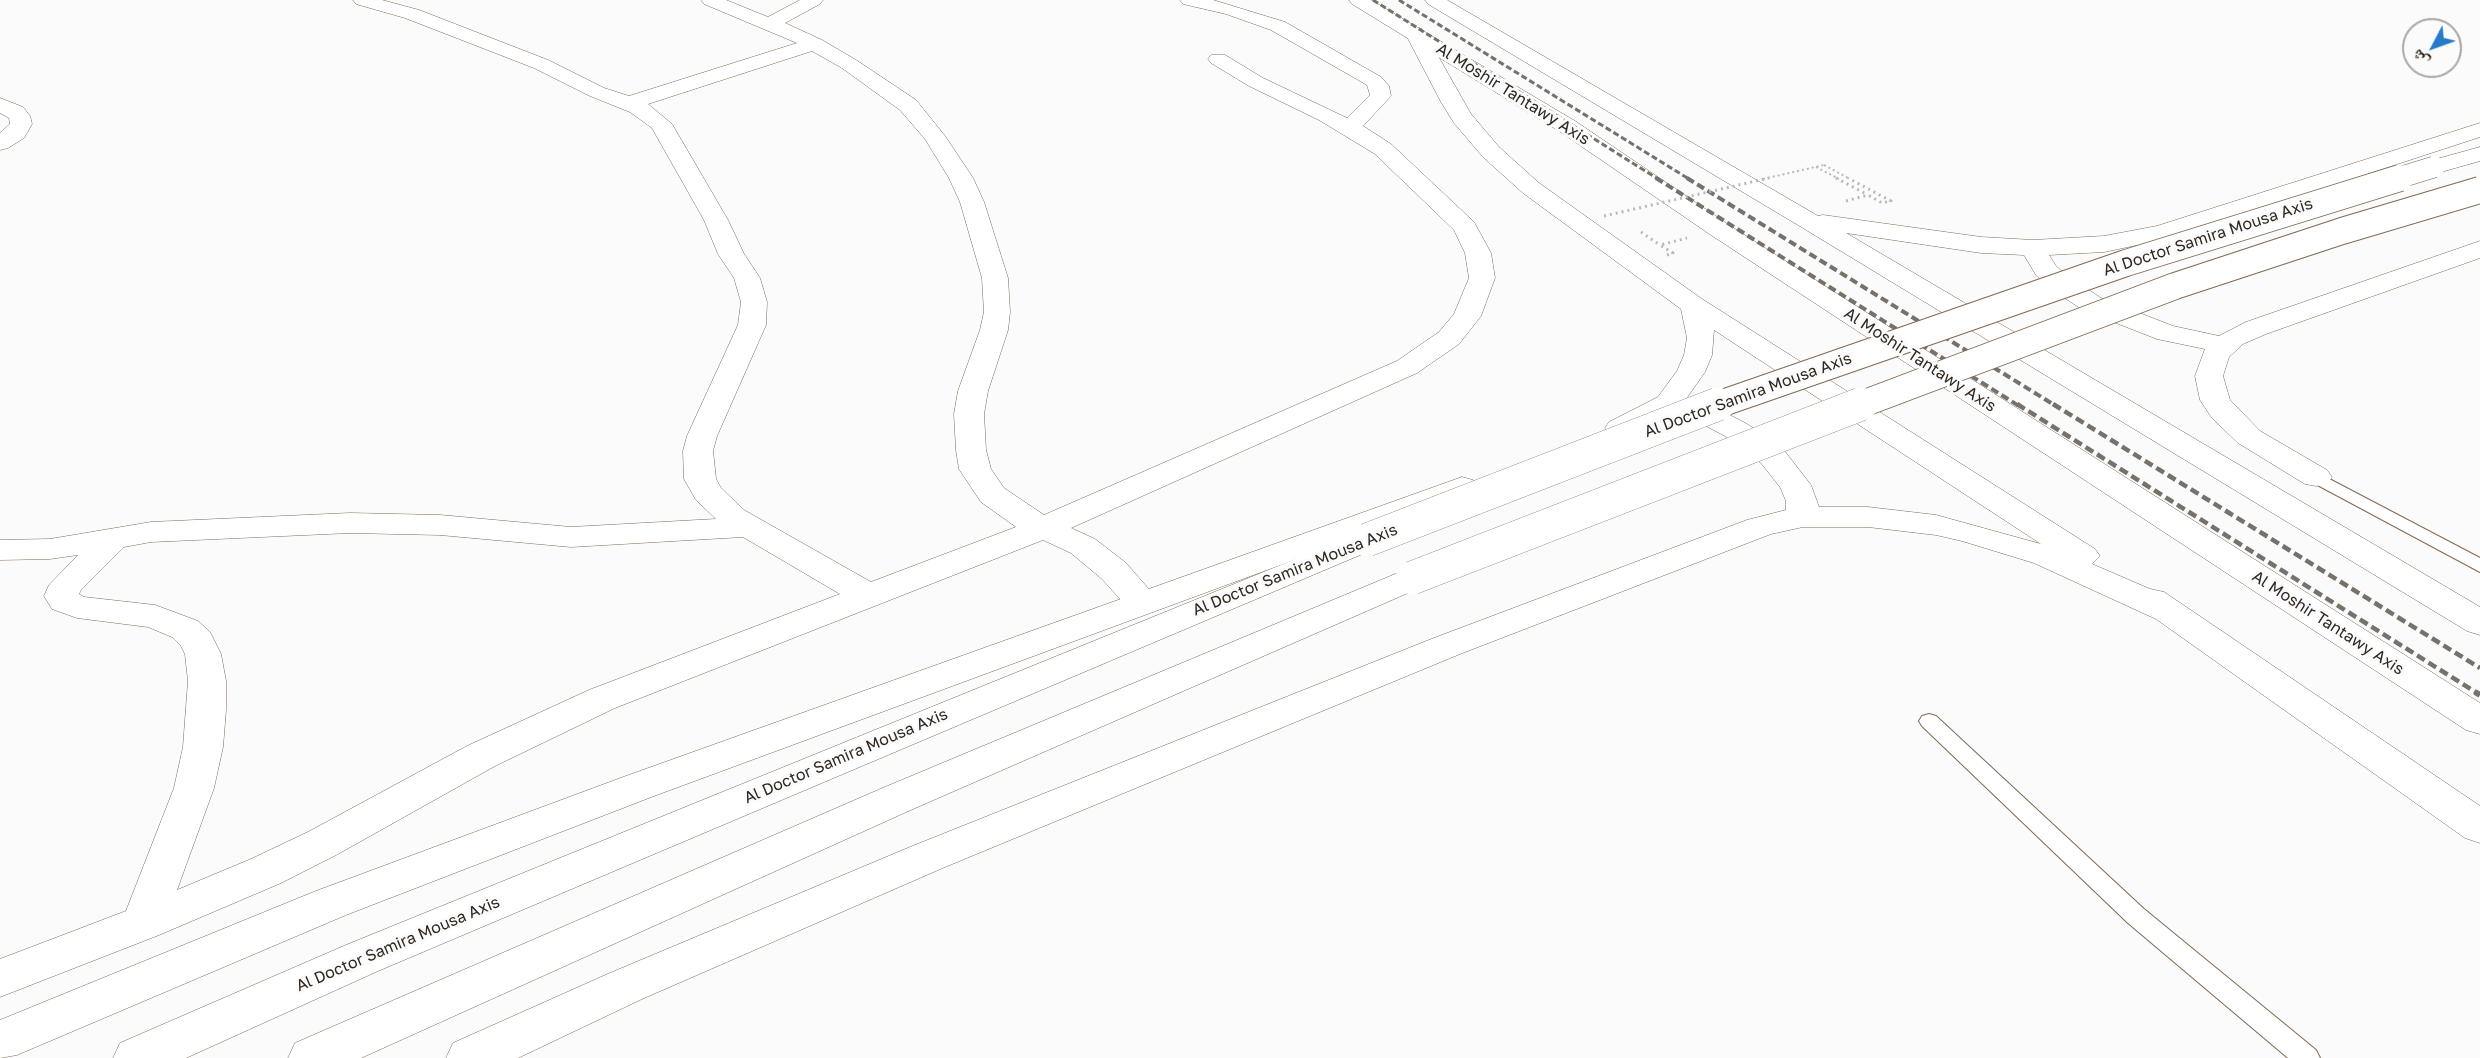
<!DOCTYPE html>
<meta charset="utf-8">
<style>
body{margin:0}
#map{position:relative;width:2480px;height:1058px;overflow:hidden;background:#fbfbfb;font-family:"Golos Text","Noto Naskh Arabic",sans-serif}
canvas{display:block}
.north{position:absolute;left:2402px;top:18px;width:60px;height:60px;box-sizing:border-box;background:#fbfbfb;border:2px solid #aaa6a3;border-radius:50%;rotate:229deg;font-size:16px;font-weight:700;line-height:24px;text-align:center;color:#30271e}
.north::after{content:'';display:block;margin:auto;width:21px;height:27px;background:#2879c8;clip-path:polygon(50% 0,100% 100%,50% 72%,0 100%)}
</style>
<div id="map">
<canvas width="2480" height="1058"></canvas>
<div class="north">ش</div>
</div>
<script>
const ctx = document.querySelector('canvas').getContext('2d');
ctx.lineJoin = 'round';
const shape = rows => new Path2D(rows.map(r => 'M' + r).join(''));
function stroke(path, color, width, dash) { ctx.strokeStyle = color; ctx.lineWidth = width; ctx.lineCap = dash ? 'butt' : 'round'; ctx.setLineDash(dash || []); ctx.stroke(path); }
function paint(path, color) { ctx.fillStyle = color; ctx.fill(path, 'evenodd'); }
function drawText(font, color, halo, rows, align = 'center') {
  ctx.font = font + ' "Golos Text",sans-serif'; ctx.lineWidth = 6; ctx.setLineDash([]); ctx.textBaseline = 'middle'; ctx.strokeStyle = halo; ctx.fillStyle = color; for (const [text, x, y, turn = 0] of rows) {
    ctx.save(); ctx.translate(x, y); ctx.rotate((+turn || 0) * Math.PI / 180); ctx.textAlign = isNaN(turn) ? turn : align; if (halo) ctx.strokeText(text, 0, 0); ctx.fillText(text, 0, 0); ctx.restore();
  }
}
const lane = shape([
 [2316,472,2480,558,2480,572,2310,481,2307,477,2310,473,2316,472],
 [1929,714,1936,716,2144,909,2316,1050,2320,1058,2288,1058,2128,923,1922,726,1919,721,1922,716,1929,714]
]);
const street = shape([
 [353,0,382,0,419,10,548,60,604,88,629,96,797,43,704,4,701,0,726,0,768,17,800,0,823,0,820,4,785,23,822,40,856,60,916,100,945,136,973,178,984,202,1008,278,1010,312,1008,330,988,391,984,414,986,450,991,469,1004,488,1044,515,1397,361,1439,332,1454,314,1469,278,1465,253,1454,230,1375,154,1319,120,1249,86,1211,63,1208,59,1211,55,1225,55,1263,78,1347,118,1370,95,1367,85,1271,30,1226,14,1183,4,1180,0,1213,0,1285,22,1381,77,1389,86,1391,96,1363,126,1391,144,1474,222,1491,253,1495,278,1481,316,1459,344,1417,373,1071,528,1095,539,1126,563,1161,603,1155,611,1143,614,1131,611,1102,579,1071,553,1043,540,615,708,495,766,338,854,281,883,159,935,0,997,0,959,126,911,174,788,183,747,188,681,185,654,181,646,172,637,148,627,77,618,52,609,44,596,49,585,78,555,50,559,0,560,0,540,50,539,151,522,350,513,440,515,571,527,716,519,696,500,684,479,683,451,687,436,738,325,741,302,734,278,718,254,704,220,652,128,630,112,590,96,534,68,405,18,356,4,353,0],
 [812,51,842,68,900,110,925,139,949,178,960,202,982,278,984,312,980,330,958,391,954,414,956,450,959,469,981,502,1016,527,871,582,744,510,721,488,716,479,713,451,717,436,766,325,767,302,760,278,744,254,728,220,672,124,648,104,812,51],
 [350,533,440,535,571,547,743,537,840,594,589,690,467,746,308,832,251,859,177,890,214,788,223,747,226,710,226,681,221,654,210,632,198,621,155,605,84,597,79,594,81,590,124,547,151,542,350,533],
 [0,98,23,107,30,116,32,124,24,138,8,148,0,150,0,133,10,124,9,118,0,113,0,98]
]);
const secondary = shape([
 [1415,27,1422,29,1425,33,1471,114,1499,147,1539,183,1702,299,2095,549,2100,556,2092,564,2150,589,2164,592,2480,806,2480,843,2465,838,2156,619,2034,563,1962,541,1936,535,1868,527,1803,527,1771,534,1460,654,945,867,642,999,518,1058,446,1058,453,1043,610,973,915,845,1434,638,1747,520,1786,510,1786,501,1780,487,1761,463,1725,436,1704,425,1671,413,1631,434,1620,437,1609,434,1605,428,1609,422,1658,397,1677,371,1684,355,1687,338,1681,309,1523,193,1483,157,1454,123,1441,102,1405,33,1408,29,1415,27],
 [1714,330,2041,544,1936,515,1868,507,1819,507,1811,485,1783,449,1747,424,1726,413,1686,399,1705,372,1712,355,1714,330],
 [1462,477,1473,480,1478,487,1473,494,654,796,346,915,17,1055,0,1058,0,1020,316,891,626,776,1462,477]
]);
const primary = shape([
 [2480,147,2480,161,2434,174,2426,172,2423,167,2426,162,2480,147],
 [1367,530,1379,533,1384,540,1379,547,378,971,186,1058,113,1058,120,1043,346,945,1367,530],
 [1412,567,1424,570,1429,578,1424,586,913,809,361,1058,288,1058,295,1043,885,787,1412,567]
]);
const highway = shape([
 [1349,0,1371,0,1575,121,1729,225,2480,703,2480,734,2466,730,1711,235,1559,131,1352,4,1349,0],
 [1425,0,1447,0,1818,216,1823,215,1981,237,2033,240,2104,236,2157,226,2480,123,2480,137,2171,238,2104,252,2049,255,2056,266,2066,275,2101,298,2173,326,2219,336,2246,322,2480,241,2480,258,2266,334,2243,344,2229,357,2223,376,2230,400,2260,431,2327,470,2332,477,2327,484,2316,486,2305,484,2238,443,2212,418,2200,400,2195,376,2205,349,2157,339,2083,310,2048,287,2036,275,2024,255,1981,253,1846,233,2480,607,2480,635,2467,631,1798,225,1428,4,1425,0]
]);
stroke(lane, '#806954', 2);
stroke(street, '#806954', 1);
stroke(secondary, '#806954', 1);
stroke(primary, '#806954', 1);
stroke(highway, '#806954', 1);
stroke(shape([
 [1824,165,1850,179],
 [1816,167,1839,179]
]), '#bbb8b5', 2, [2, 3]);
stroke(shape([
 [1836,178,1868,195],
 [1846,201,1868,195,1882,203,1891,201,1848,178],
 [1641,232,1660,245],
 [1667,255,1673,253,1660,245,1687,238]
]), '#bbb8b5', 3, [2, 4]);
paint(lane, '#fff');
paint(street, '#fff');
paint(secondary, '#fff');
paint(primary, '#fff');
paint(highway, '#fff');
stroke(shape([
 [1373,0,1658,179],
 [1399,0,1689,179]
]), '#77716b', 3, [6, 3]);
stroke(shape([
 [1656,178,2019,406],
 [1687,178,2056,406]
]), '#77716b', 4, [8, 4]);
stroke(shape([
 [2017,404,2477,693],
 [2053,404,2480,668]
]), '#77716b', 4.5, [9, 4.5]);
stroke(shape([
 [2475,692,2480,695]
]), '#77716b', 6, [11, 6]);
const primaryBridgeFar2 = shape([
 [2395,179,2434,167]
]);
const primaryBridgeFar1 = shape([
 [1714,406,2126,263,2400,178],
 [1857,406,2175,286,2342,231,2480,190]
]);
const primaryBridge = shape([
 [1367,540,1718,404],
 [1412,578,1861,404]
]);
stroke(primaryBridgeFar2, '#806954', 22, []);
stroke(primaryBridgeFar1, '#806954', 28, []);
stroke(primaryBridge, '#806954', 34, []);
stroke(shape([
 [1763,179,1824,165]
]), '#bbb8b5', 2, [2, 3]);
stroke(shape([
 [1604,216,1769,178]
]), '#bbb8b5', 3, [2, 4]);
stroke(primaryBridgeFar2, '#fff', 21);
stroke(primaryBridgeFar1, '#fff', 26);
stroke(primaryBridge, '#fff', 33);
drawText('16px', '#30271e', '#fbfbfb', [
 ["Al Moshir Tantawy Axis",1513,94,32],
 ["Al Doctor Samira Mousa Axis",2208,237,-18],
 ["Al Moshir Tantawy Axis",1920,360,33],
 ["Al Doctor Samira Mousa Axis",1748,395,-20],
 ["Al Doctor Samira Mousa Axis",1295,570,-22],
 ["Al Moshir Tantawy Axis",2328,623,33],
 ["Al Doctor Samira Mousa Axis",846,756,-23],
 ["Al Doctor Samira Mousa Axis",398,944,-23]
]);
</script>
